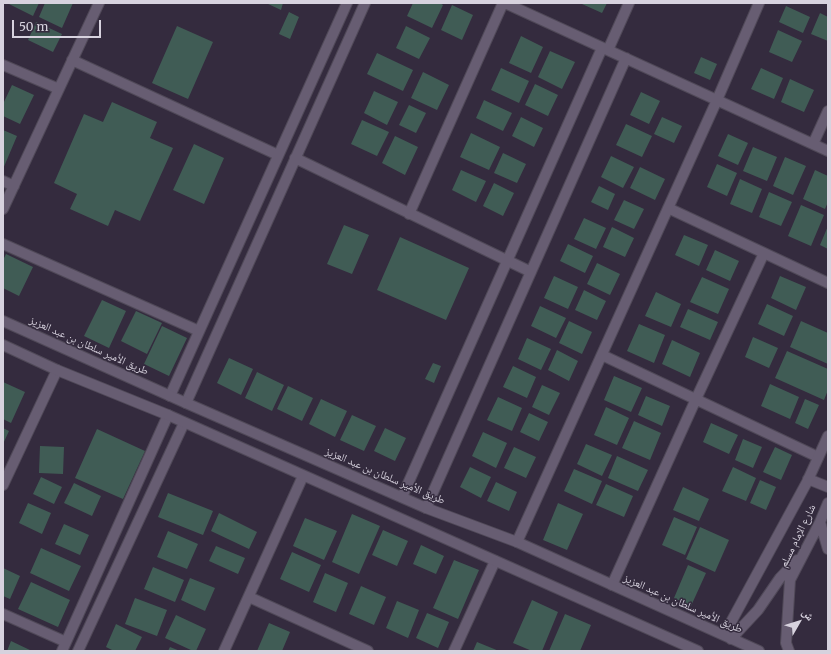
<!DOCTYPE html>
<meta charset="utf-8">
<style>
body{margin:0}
#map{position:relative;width:831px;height:654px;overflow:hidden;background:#342b3e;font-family:Merriweather,"Noto Naskh Arabic",serif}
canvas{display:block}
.frame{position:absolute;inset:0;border:4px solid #d7d2de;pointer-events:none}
.north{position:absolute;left:779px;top:602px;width:40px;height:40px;-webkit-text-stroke:3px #342b3e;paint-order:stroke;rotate:51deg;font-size:11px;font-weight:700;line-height:16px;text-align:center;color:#d7d2de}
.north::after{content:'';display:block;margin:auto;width:14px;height:18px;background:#d7d2de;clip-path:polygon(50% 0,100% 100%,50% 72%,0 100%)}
.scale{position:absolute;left:12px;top:20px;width:89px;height:18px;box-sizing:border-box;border:2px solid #d7d2de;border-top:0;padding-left:5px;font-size:12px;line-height:14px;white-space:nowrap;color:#d7d2de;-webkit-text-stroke:3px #342b3e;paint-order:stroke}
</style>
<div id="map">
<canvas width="831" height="654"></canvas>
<div class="frame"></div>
<div class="north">ش</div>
<div class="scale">50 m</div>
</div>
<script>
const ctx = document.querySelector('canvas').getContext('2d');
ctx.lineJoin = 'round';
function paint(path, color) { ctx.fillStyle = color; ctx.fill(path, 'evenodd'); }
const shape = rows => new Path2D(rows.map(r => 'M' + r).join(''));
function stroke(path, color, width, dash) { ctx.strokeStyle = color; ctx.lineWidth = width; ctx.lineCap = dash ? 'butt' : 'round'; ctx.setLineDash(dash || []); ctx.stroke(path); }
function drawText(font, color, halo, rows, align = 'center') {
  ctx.font = font + ' Merriweather,"Noto Naskh Arabic",serif'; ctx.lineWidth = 3; ctx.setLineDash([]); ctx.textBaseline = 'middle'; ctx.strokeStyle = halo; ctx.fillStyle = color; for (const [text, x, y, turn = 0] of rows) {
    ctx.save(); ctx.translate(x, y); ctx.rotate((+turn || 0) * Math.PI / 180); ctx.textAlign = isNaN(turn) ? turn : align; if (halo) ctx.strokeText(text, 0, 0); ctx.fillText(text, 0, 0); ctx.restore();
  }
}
paint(shape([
 [10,3,39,3,33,16,9,4],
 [45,3,73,3,62,28,39,17],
 [266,3,283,3,281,10],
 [413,3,440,3,443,5,432,28,407,16],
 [583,3,607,3,602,13,582,4],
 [452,5,473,15,462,40,441,30],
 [786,6,810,17,803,33,779,22],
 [289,12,299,17,290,39,279,34],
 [820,13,828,17,828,41,811,34],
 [36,22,62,34,53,52,28,40],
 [177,26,213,42,188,99,152,83],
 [406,26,430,38,419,59,396,48],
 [778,30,802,41,792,62,769,52],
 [521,36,543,47,531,73,509,63],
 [550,51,575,62,562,89,538,77],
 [377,53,413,70,403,91,367,74],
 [701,57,717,64,710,80,694,73],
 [501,68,529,81,519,103,491,90],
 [761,68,783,78,774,99,751,89],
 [423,72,449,85,437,110,411,98],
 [790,79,814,90,804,112,781,102],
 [535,84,558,95,548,116,525,105],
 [12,85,34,95,20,124,3,116,3,104],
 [374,91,398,102,387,125,364,113],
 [641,92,660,101,649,124,630,115],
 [484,100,512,113,503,131,476,118],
 [112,102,157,122,150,138,173,148,140,221,115,210,108,226,70,209,77,194,54,183,84,114,103,122],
 [409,105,426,113,416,133,399,125],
 [521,117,543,128,534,147,512,136],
 [662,117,682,126,674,143,654,134],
 [362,120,389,132,377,156,351,144],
 [626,124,652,136,642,157,616,145],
 [3,130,17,136,3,169],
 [471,133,500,147,489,170,460,157],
 [728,134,748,143,738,165,718,156],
 [395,136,418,147,405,175,382,163],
 [194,144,224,158,204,204,173,190],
 [753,147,777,157,767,181,743,171],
 [503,153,526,164,517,183,494,173],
 [611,156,634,167,623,188,601,177],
 [785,157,806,166,793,195,773,186],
 [717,164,737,173,727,196,707,187],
 [640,167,665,179,655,200,630,188],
 [461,170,486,181,476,202,452,190],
 [815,170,828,176,828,202,825,209,803,199],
 [740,179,762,189,752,213,730,204],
 [494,183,514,193,503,216,483,206],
 [599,186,615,194,608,210,591,202],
 [769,192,792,202,781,226,759,217],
 [624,200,644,209,634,229,614,220],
 [801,205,824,215,811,246,788,236],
 [584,218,606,228,596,249,574,239],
 [344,225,369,235,352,274,327,264],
 [828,226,828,249,820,245],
 [612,227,634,238,625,257,603,247],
 [684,235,708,245,699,266,675,255],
 [400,237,469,268,446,320,377,290],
 [568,244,593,256,585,273,560,261],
 [715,250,739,261,730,281,706,270],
 [6,254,33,267,19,296,3,288,3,260],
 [597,263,620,274,610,295,587,284],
 [554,276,578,287,568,309,544,298],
 [780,276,806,287,796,310,771,298],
 [702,277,729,289,718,314,690,302],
 [584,290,606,301,597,320,575,310],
 [656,292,681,304,671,327,645,316],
 [102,300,126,311,109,348,84,336],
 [767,304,793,316,784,336,758,324],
 [540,306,566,318,556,338,531,326],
 [688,309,718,322,710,340,680,327],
 [136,311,162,323,147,354,121,341],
 [569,321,592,332,582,354,559,343],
 [801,321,828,333,828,364,790,347],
 [639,324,665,335,654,363,627,351],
 [162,326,187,338,169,376,144,364],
 [753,337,778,348,769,368,745,357],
 [527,338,551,349,541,370,518,359],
 [672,340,700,353,690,377,662,364],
 [557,350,578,361,569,381,548,370],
 [787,351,828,369,828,390,824,400,775,378],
 [229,358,253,369,241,395,217,383],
 [433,363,441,366,434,383,425,379],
 [513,366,536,377,527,398,503,387],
 [257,372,284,385,272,411,245,398],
 [614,376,642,388,631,412,604,400],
 [3,382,25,392,11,423,3,419],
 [770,384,799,397,790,419,761,406],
 [542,385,560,393,549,415,532,407],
 [288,386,313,398,302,421,277,409],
 [646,396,670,406,662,426,638,415],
 [498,397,522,408,512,431,487,420],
 [321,399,347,411,335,437,309,424],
 [805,399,819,405,808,429,795,423],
 [606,407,629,418,617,445,594,435],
 [529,413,548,422,539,441,520,432],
 [352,415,376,426,364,451,340,440],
 [634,421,661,433,650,460,622,448],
 [711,423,738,435,729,454,703,442],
 [3,428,9,431,3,444],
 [385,428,406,438,395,461,374,451],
 [97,429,145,451,123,499,75,478],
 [483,432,507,443,496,468,472,456],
 [743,439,762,447,753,468,735,460],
 [586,444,612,455,602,476,577,464],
 [40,446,64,447,63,474,39,473],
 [514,447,536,457,526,478,504,468],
 [775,447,792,455,781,480,763,472],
 [617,456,648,470,638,491,608,478],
 [470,467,491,477,481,498,460,487],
 [733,467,756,478,746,501,722,491],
 [574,469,602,481,592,504,564,491],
 [41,477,62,487,54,504,33,494],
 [760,480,776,487,766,510,750,503],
 [496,482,517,492,509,511,487,501],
 [74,483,101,496,92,516,64,503],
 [606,484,633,496,624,517,596,505],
 [683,487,709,499,699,521,673,510],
 [168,493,213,511,203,535,158,517],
 [28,503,51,513,42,534,19,523],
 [558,503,583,514,567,550,543,540],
 [219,513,257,532,249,549,211,531],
 [352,514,380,526,359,574,332,562],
 [674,517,697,527,685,555,662,545],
 [305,518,337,531,324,560,293,546],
 [64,524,89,535,80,555,55,544],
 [700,527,729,540,715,572,686,559],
 [383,530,408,541,397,566,372,555],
 [168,531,198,544,187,569,157,557],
 [421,545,444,556,436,574,413,564],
 [216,546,245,558,238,574,209,561],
 [41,548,81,566,69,591,30,573],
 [292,552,321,565,309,592,280,579],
 [454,560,479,570,458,619,433,608],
 [688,565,706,573,691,606,674,598],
 [153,567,184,580,175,602,144,589],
 [3,568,20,576,10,599,3,596],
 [325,573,348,583,336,612,313,602],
 [190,578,215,588,205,611,181,600],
 [31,582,70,600,58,627,18,609],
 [361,586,386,597,374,625,349,614],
 [135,598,167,610,157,636,125,624],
 [532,600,558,612,542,651,532,651,513,643],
 [397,601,419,610,408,638,386,628],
 [427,613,449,622,438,648,416,638],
 [565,614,591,625,580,651,549,651],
 [176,615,206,629,196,651,193,651,165,638],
 [269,623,290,632,282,651,257,651],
 [116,624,142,637,135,651,114,651,106,647],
 [11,641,32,651,7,651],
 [477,642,499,651,473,651],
 [170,647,180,651,168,651]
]), '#405c55');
const street = shape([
 [505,3,828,151],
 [608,50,629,3],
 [72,60,278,155],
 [3,65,59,89],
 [813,144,828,111],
 [295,158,531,272],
 [3,181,14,186],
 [668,208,828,283],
 [3,209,99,3],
 [409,214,503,3],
 [3,244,199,331],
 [602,355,818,457],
 [170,396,347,3],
 [186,403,365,3],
 [3,485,57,370],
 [402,497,602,48],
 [426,508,626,58],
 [517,542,717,100,759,3],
 [612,585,696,399,764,253],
 [249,597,368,651],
 [3,614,66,642],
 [62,651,168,415],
 [78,651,184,423],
 [224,651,303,476],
 [454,651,495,561]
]);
const secondary = shape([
 [3,321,186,403,426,508,517,542,759,651],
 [3,345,57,370,168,415,698,651],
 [808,479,828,487],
 [820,522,828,549],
 [724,635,807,482,828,436],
 [731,639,758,610,780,578,797,560],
 [789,651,786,643,790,580,820,522,828,503]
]);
stroke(street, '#504958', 12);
stroke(secondary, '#504958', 12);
stroke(street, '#675d72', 10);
stroke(secondary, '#675d72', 10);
drawText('11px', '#d7d2de', '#342b3e', [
 ["طريق الأمير سلطان بن عبد العزيز",89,346,24],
 ["طريق الأمير سلطان بن عبد العزيز",385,476,23],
 ["شارع الإمام مسلم",798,536,-64],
 ["طريق الأمير سلطان بن عبد العزيز",683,604,24]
]);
</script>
